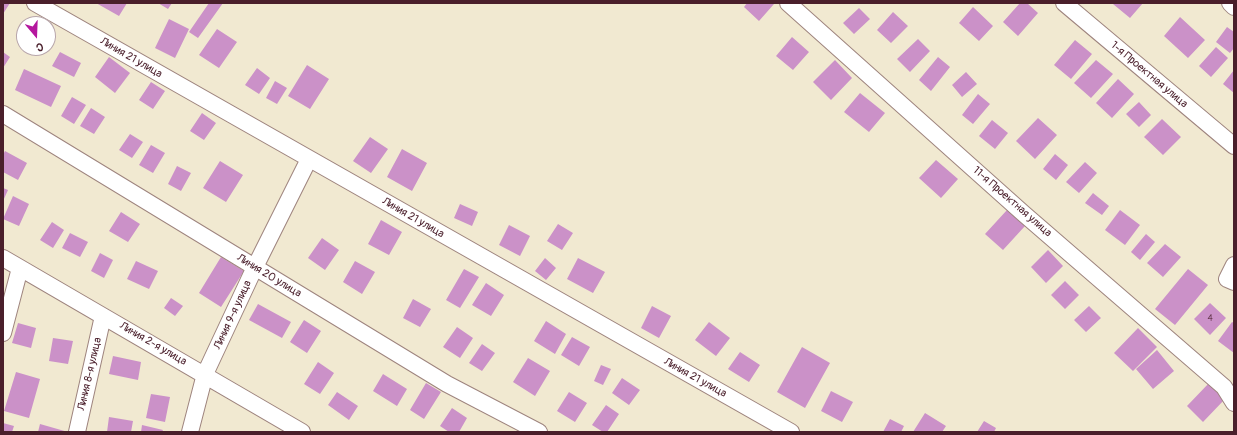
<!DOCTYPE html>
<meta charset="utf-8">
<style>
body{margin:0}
#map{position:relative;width:1237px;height:435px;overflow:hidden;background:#f1e9d1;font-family:Pangolin,sans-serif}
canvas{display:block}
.frame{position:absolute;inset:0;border:4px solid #4a1f2b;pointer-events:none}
.north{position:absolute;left:16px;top:16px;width:40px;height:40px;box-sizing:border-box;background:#fff;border:1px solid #b7a5aa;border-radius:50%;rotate:161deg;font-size:11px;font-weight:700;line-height:16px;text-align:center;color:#4a1f2b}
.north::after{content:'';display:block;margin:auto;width:14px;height:18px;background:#b5179e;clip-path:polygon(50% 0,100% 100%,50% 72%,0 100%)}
</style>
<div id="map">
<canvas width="1237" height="435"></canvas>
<div class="frame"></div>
<div class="north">С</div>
</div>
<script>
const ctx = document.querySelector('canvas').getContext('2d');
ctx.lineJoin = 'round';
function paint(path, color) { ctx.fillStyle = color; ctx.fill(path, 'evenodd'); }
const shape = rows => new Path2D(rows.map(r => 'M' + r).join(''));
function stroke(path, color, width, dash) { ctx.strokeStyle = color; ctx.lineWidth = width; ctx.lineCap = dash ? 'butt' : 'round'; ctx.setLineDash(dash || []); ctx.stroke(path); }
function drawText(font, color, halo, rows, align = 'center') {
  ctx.font = font + ' Pangolin,sans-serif'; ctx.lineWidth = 3.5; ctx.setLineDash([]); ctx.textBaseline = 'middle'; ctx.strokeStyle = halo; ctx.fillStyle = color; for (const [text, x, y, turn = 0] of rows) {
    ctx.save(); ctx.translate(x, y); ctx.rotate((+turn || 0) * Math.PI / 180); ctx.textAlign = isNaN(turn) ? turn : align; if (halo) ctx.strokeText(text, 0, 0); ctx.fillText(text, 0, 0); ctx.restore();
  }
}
paint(shape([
 [3,3,10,3,3,14],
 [96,3,127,3,119,16],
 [158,3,172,3,168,9],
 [209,3,223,3,198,38,189,32],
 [747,3,773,3,774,4,759,21,744,7],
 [1020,3,1027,3,1038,13,1018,36,1003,22],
 [1114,3,1143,3,1130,18,1113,4],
 [973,7,993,26,979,41,959,23],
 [859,8,870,19,854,34,843,23],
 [893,12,908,26,891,43,877,30],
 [1180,17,1205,40,1188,58,1164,36],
 [169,19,189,29,175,58,155,48],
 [1227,27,1234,32,1234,48,1230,53,1216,42],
 [217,29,237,42,219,68,199,55],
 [792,37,809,52,793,70,776,56],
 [918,39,930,51,910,72,897,59],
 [1075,40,1092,54,1071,79,1054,65],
 [1216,47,1228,58,1211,77,1199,66],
 [3,52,10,57,3,68],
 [60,52,81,63,74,77,52,66],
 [109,57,130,73,115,93,95,77],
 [938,57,950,67,931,91,919,80],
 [835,60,852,78,831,100,813,82],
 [1096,60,1113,74,1091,98,1074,83],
 [307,65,329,79,310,109,288,96],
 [257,68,270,78,259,94,245,85],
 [24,69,61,86,51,107,15,90],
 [1234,70,1234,93,1223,84],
 [966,72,977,84,962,97,952,85],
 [1118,79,1134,94,1112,118,1096,103],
 [275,81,287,88,277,104,266,98],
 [151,82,165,91,153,109,139,100],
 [860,93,885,113,869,132,844,112],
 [978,94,990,104,973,124,962,115],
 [72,97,86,105,74,124,61,116],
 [1139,102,1151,115,1139,127,1126,114],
 [91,108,105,117,94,134,80,126],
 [202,113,216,123,204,140,190,131],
 [1038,118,1057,135,1035,159,1016,141],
 [1162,119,1181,137,1163,155,1144,137],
 [992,120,1008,133,995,149,979,136],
 [130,134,143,142,132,158,119,150],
 [370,137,388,149,371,173,353,161],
 [151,145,165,153,153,173,139,165],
 [402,149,427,163,412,191,387,177],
 [5,151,27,163,18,180,3,172,3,155],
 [1055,154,1068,165,1056,180,1043,169],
 [936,160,958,179,941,198,919,178],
 [220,161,243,175,226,202,203,188],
 [1085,162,1097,173,1079,193,1066,182],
 [177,166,191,173,181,191,168,184],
 [3,188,8,190,3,201],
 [1093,193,1109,206,1102,215,1085,203],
 [13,196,29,204,19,226,3,219],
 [460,204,478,212,472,226,454,218],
 [1007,210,1025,226,1003,250,985,234],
 [1120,210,1140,225,1125,245,1105,230],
 [121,212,140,224,128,242,109,231],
 [381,220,402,232,389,255,368,244],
 [52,222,64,230,53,248,40,240],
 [558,224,573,233,562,250,547,241],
 [509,225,530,236,520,256,499,245],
 [70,233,88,242,80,257,62,248],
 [1146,234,1155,242,1140,260,1131,252],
 [322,238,339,250,325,270,308,258],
 [1165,244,1181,257,1163,277,1147,263],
 [1048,250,1063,266,1046,283,1031,267],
 [100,253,113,260,104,278,91,271],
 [221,257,244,271,221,307,199,293],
 [545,258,556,268,546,280,535,271],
 [578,258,605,272,593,293,567,279],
 [136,261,158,271,149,289,127,279],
 [355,261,375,272,362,294,343,282],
 [464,269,479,277,460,308,446,300],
 [1188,269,1208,285,1175,325,1155,309],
 [1065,281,1079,295,1065,309,1051,295],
 [486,283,504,295,491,316,472,305],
 [171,298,183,306,175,316,164,308],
 [413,299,431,309,420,327,403,318],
 [1210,303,1226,318,1210,335,1194,319],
 [258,304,291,322,282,338,249,320],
 [652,306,671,316,659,338,641,328],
 [1089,306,1101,318,1086,332,1074,320],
 [304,320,321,331,307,353,290,342],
 [546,321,566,334,555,354,534,341],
 [709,322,730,338,716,356,695,340],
 [1232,322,1234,323,1234,353,1218,341],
 [18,323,36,328,31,348,12,343],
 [457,327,473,338,460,358,443,347],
 [1138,328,1157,347,1133,371,1114,353],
 [572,337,590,347,579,366,561,355],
 [53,338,73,341,68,364,49,361],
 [482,344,495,353,482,371,469,363],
 [802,347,830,363,805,408,777,392],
 [1157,350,1174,371,1153,389,1136,369],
 [740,352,760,365,749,382,728,369],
 [113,356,141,362,138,380,109,374],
 [528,358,550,371,535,396,513,382],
 [318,362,334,373,320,394,304,384],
 [601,365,611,369,603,385,594,381],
 [16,372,40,379,29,418,4,411],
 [383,374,407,389,397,406,373,391],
 [622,378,640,390,629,405,612,393],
 [426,383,441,392,424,419,410,410],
 [1209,383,1225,399,1203,422,1187,406],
 [831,391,853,402,842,422,821,411],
 [337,392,358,406,349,420,328,405],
 [569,392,587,403,575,422,557,411],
 [151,394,170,397,165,422,146,418],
 [606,405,619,414,607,432,603,432,592,425],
 [452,408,467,418,459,432,449,432,440,426],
 [925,413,946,426,942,432,913,432],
 [109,417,133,421,131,432,107,432],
 [890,419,904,426,901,432,883,432],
 [984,421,996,428,994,432,977,432],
 [3,423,14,426,12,432,3,432],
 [40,424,68,432,38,432],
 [142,425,163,430,162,432,141,432]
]), '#cb91c8');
const minor = shape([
 [35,3,791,432],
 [788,3,1024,214,1224,387,1234,403],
 [1064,3,1234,146],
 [1230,3,1234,7],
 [3,114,447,384,539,432],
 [3,258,302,432],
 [1234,265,1227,279,1234,282],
 [3,333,20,268],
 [77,432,103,316],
 [190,432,205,374,255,267,309,159]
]);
stroke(minor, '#9e847e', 18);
stroke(minor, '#fff', 16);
drawText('9px', '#6a3c52', null, [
 ["4",1210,319]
]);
drawText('11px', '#4a1f2b', '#fff', [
 ["Линия 21 улица",131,58,30],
 ["1-я Проектная улица",1149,75,40],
 ["11-я Проектная улица",1012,202,41],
 ["Линия 21 улица",413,218,30],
 ["Линия 20 улица",269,276,31],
 ["Линия 9-я улица",233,315,-65],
 ["Линия 2-я улица",153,344,30],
 ["Линия 8-я улица",90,374,-77],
 ["Линия 21 улица",695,378,29]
]);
</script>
